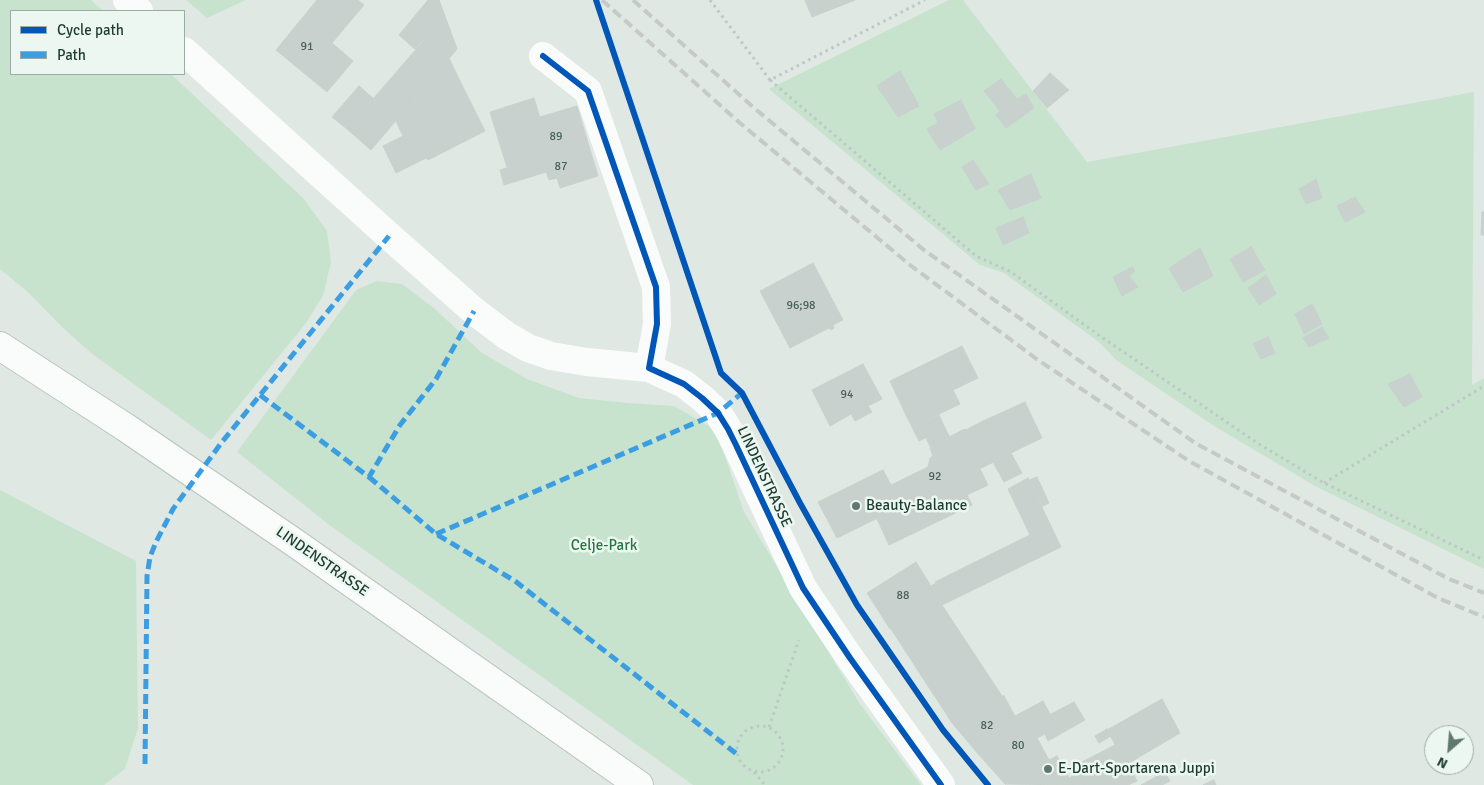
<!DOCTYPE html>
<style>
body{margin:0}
#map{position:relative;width:1484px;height:785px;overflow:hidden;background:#e0e8e4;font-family:Signika,sans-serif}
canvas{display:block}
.legend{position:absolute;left:10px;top:10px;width:175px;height:65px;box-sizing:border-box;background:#edf7f2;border:1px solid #9aaca5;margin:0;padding:6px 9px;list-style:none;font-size:15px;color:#1d3c32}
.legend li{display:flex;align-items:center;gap:10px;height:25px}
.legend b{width:25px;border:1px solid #9aaca5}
.north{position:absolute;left:1424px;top:725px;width:50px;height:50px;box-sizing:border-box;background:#edf7f2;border:1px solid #9aaca5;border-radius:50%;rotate:207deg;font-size:14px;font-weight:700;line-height:20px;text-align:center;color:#1d3c32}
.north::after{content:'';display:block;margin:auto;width:18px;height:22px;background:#617870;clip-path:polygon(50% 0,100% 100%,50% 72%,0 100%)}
</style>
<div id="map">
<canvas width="1484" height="785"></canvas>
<ul class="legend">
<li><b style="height:6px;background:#0057b8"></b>Cycle path</li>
<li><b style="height:6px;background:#3c9ee2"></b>Path</li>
</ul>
<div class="north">N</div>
</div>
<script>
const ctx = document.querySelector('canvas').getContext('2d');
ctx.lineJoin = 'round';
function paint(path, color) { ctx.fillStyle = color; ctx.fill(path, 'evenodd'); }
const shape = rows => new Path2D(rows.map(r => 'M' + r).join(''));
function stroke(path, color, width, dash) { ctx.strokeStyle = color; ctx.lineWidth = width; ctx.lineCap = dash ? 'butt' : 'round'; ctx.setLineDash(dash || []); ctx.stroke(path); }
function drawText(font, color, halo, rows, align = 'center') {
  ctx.font = font + ' Signika,sans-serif'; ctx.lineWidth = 5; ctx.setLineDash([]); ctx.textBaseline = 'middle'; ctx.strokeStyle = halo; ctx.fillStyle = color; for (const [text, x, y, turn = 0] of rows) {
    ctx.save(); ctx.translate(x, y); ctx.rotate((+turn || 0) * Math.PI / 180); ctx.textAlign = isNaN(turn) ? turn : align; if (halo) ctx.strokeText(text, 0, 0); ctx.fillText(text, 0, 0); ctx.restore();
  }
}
paint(shape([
 [0,0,91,0,103,11,11,11,11,74,171,74,304,199,327,231,331,262,323,296,306,323,211,440,91,353,62,327,29,293,0,269],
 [186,0,246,0,207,18],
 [949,0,963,0,1087,162,1474,92,1472,385,1484,378,1484,569,1315,486,1214,426,1116,360,1099,342,1004,273,980,265,769,89],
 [377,281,402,284,435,309,482,353,527,379,579,398,628,403,674,406,716,430,744,512,860,704,921,785,693,785,328,524,237,452,356,290],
 [0,490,136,561,138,728,125,769,104,785,0,785]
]), '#c7e3ce');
const building = shape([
 [317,0,358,0,364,5,332,43,353,61,327,92,276,50,317,0],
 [428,0,439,0,445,16,415,49,399,35,428,0],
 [805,0,855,0,812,17,805,0],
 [445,16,457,49,371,150,347,129,445,16],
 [449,58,460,81,411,104,449,58],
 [900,71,919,106,898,117,877,86,900,71],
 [1050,73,1069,90,1047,108,1033,91,1050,73],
 [1001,79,1017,99,1026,94,1034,108,1006,128,996,115,1000,111,984,91,1001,79],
 [460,81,485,131,428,160,426,158,396,173,383,146,403,136,396,121,410,105,460,81],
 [359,86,373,98,347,129,332,117,359,86],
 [534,98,544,131,500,145,490,112,534,98],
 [961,100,975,129,940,150,927,129,938,123,934,114,961,100],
 [577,106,588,143,507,167,500,145,544,131,540,117,577,106],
 [588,143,598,176,560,188,557,178,549,180,546,172,530,177,525,162,588,143],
 [973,160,989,184,976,190,962,167,973,160],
 [525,162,530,177,504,185,500,170,525,162],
 [1031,174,1041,198,1010,210,998,190,1031,174],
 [1316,179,1322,198,1306,204,1299,189,1316,179],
 [1355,197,1365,212,1345,222,1337,206,1355,197],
 [1482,212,1484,212,1484,235,1481,235,1482,212],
 [1023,217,1029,233,1003,245,996,228,1023,217],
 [1251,247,1265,270,1243,282,1230,259,1251,247],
 [1200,248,1213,276,1183,292,1169,268,1200,248],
 [813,263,843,320,833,325,834,328,831,330,829,328,790,348,760,291,813,263],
 [1132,267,1135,271,1129,276,1138,287,1122,296,1113,277,1132,267],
 [1266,275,1276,294,1259,305,1248,288,1266,275],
 [1312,304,1322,324,1304,334,1295,314,1312,304],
 [1322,327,1329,338,1309,347,1303,338,1322,327],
 [1268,337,1275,353,1261,359,1253,344,1268,337],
 [962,346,978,378,905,413,890,381,962,346],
 [863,364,882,399,868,406,872,412,855,421,851,414,830,426,812,390,863,364],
 [1410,374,1422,397,1404,407,1388,384,1410,374],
 [953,390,960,404,912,427,905,413,953,390],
 [1025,402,1042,438,1019,449,1001,413,1025,402],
 [1001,413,1019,449,1002,458,983,421,1001,413],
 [939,415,945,428,919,441,912,427,939,415],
 [983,421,1002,458,967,475,948,439,950,438,949,437,965,429,966,430,983,421],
 [945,428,950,438,931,448,926,438,945,428],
 [948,439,967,475,894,510,883,489,928,467,930,458,933,456,930,448,948,439],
 [1011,453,1022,473,1004,482,993,462,1011,453],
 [980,469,988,485,967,495,959,479,980,469],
 [883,470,891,485,883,489,894,510,837,538,818,502,883,470],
 [1037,477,1049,503,1041,507,1029,480,1037,477],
 [1028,478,1061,547,983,585,973,563,1030,535,1008,489,1028,478],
 [959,479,972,505,889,545,877,519,959,479],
 [916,562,939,599,890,629,867,593,916,562],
 [973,563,983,585,942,605,931,586,936,583,935,582,973,563],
 [938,599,1002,696,1004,696,952,723,891,629,938,599],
 [1004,696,1023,731,979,755,952,723,1004,696],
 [1162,699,1180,733,1129,763,1127,761,1125,762,1107,730,1162,699],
 [1043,701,1050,714,1022,729,1015,716,1043,701],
 [1074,702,1085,720,1048,741,1045,734,1037,738,1030,725,1074,702],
 [1030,725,1049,760,1005,784,979,755,1023,731,1022,729,1030,725],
 [1107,729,1111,736,1099,743,1095,736,1107,729],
 [1115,745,1125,762,1082,785,1073,785,1069,778,1078,773,1074,766,1115,745],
 [1057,756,1073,785,1005,784,1049,760,1057,756],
 [1127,761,1137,781,1128,785,1082,785,1127,761],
 [1165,772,1170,781,1162,785,1141,785,1165,772],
 [1214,780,1216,785,1203,785,1211,781,1214,780]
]);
paint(building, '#c8d1cd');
stroke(building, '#c8d1cd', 1);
const secondary = shape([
 [0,346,125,427,295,543,639,785]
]);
stroke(secondary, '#b9c5bf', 30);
stroke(shape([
 [710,0,770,80,925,0],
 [770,80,976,256,1011,272,1100,336,1259,444,1324,483,1484,560],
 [1324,483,1484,386],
 '737 749a23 23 0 1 1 46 0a23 23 0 1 1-46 0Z',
 [769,727,799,640],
 [754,772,765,785]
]), '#bdc8c5', 3, [2.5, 4]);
stroke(shape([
 [127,0,139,11],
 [184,51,389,236,474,311,507,336,528,348,551,356,587,362,649,368],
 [543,56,588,91,656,287,657,324,649,368,684,384,702,398,718,413,728,429,736,445,803,588,850,658,941,785]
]), '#fafcfb', 28);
stroke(secondary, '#fafcfb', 28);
stroke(shape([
 [602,0,740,123,910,265,1038,360,1189,461,1438,598,1484,617],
 [633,0,753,107,924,250,1195,443,1449,579,1484,593]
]), '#c5c9c8', 4, [10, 5]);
stroke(shape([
 [260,395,369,477,400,425,436,379,474,311],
 [369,477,436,534,515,581,738,755],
 [436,534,718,413,742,393],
 [145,764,147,576,150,557,156,542,173,509,222,442,389,236]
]), '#3c9ee2', 5, [10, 5]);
stroke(shape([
 [596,0,721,373,742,393,800,503,857,605,943,730,988,785],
 [543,56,588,91,656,287,657,324,649,368,684,384,702,398,718,413,728,429,736,445,803,588,850,658,941,785]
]), '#0057b8', 6);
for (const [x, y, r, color] of [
 [856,506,5,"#617870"],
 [1048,769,5,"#617870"]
]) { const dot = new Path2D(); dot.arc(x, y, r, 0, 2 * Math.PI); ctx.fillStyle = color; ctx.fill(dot); stroke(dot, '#edf7f2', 2); }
drawText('12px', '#49625a', null, [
 ["91",307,47],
 ["89",556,137],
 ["87",561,167],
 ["96;98",801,306],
 ["94",847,395],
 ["92",935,477],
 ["88",903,596],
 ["82",987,726],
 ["80",1018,746]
]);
drawText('15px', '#1d3c32', '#edf7f2', [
 ["LINDENSTRASSE",764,477,65],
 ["LINDENSTRASSE",322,562,35]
]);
drawText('15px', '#1d3c32', '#edf7f2', [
 ["Beauty-Balance",866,506],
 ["E-Dart-Sportarena Juppi",1058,769]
], 'left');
drawText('15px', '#23773f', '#edf7f2', [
 ["Celje-Park",604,546]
]);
</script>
